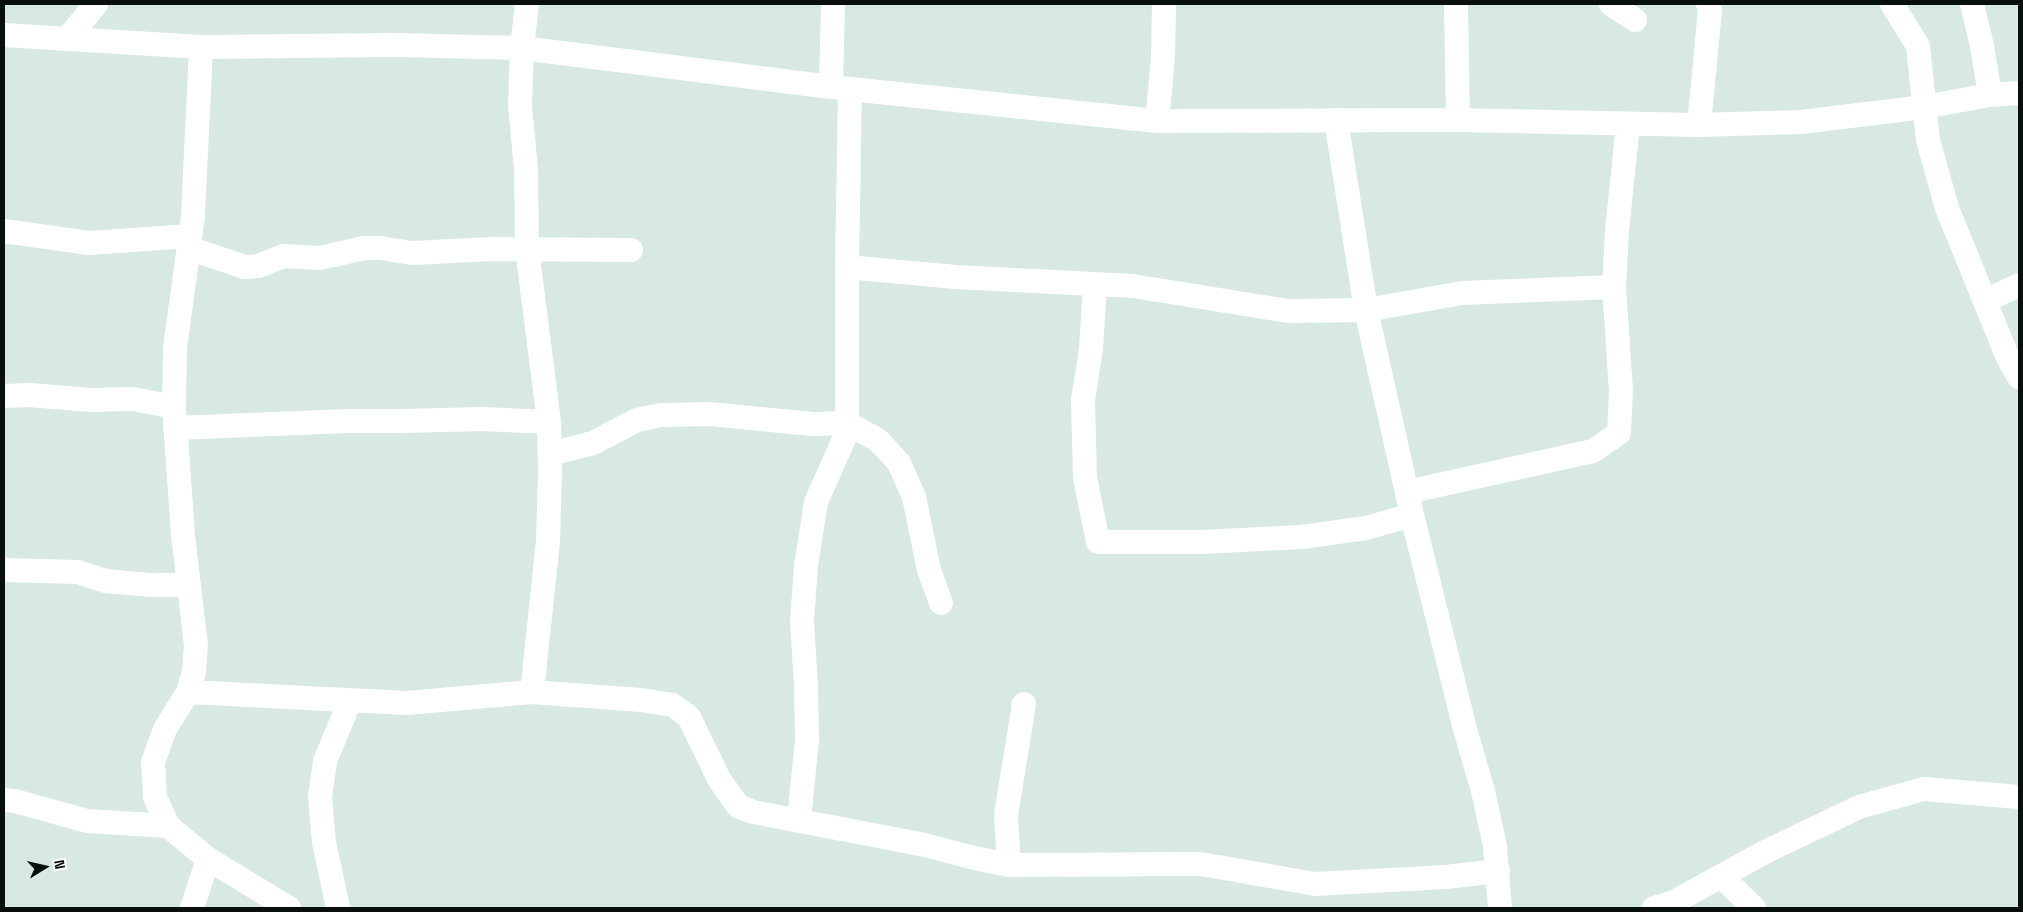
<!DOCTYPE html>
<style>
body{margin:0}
#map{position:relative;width:2023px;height:912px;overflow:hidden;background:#d7e9e1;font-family:"Space Grotesk",sans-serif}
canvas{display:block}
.frame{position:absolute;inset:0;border:5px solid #090f0d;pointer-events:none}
.north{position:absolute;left:20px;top:842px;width:50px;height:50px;-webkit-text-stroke:4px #fff;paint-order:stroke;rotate:80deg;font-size:14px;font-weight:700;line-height:20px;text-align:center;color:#090f0d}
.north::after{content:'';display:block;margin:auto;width:18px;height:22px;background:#090f0d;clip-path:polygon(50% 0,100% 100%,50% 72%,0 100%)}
</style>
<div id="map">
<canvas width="2023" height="912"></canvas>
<div class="frame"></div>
<div class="north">N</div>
</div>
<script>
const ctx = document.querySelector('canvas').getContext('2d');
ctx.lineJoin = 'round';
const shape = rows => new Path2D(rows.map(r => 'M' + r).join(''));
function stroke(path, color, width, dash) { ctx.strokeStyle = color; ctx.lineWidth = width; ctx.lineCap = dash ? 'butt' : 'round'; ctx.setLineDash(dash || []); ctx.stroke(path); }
stroke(shape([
 [527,4,522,48,520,106,526,169,527,249,549,422,550,473,548,541,532,692],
 [1456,4,1458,120],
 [1611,4,1635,20],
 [1892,4,1918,46,1928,140,1947,208,2008,358,2019,377],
 [1972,4,1982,46,1990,95],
 [4,35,201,47,397,45,522,48,831,87,1157,121,1458,120,1699,125,1801,122,1924,107,1990,95,2019,93],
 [68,38,96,4],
 [201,47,193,216,175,348,174,407,183,535,196,645,194,672,188,692,165,729,153,762,155,797,168,826,208,859,289,908],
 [831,87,833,4],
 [1336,120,1366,310,1412,515,1465,729,1483,791,1495,846,1500,908],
 [1157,121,1163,57,1164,4],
 [1699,125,1710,10,1708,4],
 [4,231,89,243,190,236],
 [188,248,245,267,258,266,284,256,320,258,364,248,380,248,412,253,493,249,631,250],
 [847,267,955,277,1133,286,1288,311,1366,310,1462,293,1614,287],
 [1095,285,1091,349,1083,400,1085,478,1098,542,1201,542,1302,537,1366,528,1412,515],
 [1985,301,2019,285],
 [4,396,30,395,90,400,133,399,174,407],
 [175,428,348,421,402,421,482,419,549,422],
 [550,454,593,443,637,420,661,415,709,414,813,424,847,423,878,440,899,463,914,497,929,570,941,603],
 [1407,492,1593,451,1619,433,1621,391,1614,287,1617,231,1628,124],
 [4,570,78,572,106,581,150,585,189,585],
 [188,692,407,703,532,692,641,700,673,705,689,717,719,779,738,806,753,812,925,845,970,857,1009,865,1201,864,1315,884,1446,877,1498,871],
 [4,800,15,801,87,821,168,826],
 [799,820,807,740,806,686,802,621,806,566,816,502,844,439,847,423,847,267,850,89],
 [1009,865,1006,815,1024,704,1023,705],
 [1721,876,1754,908],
 [192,908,208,859],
 [338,908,324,842,320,797,325,761,350,701],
 [1654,908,1674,902,1765,852,1859,807,1924,789,2019,797]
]), '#fff', 24);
</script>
